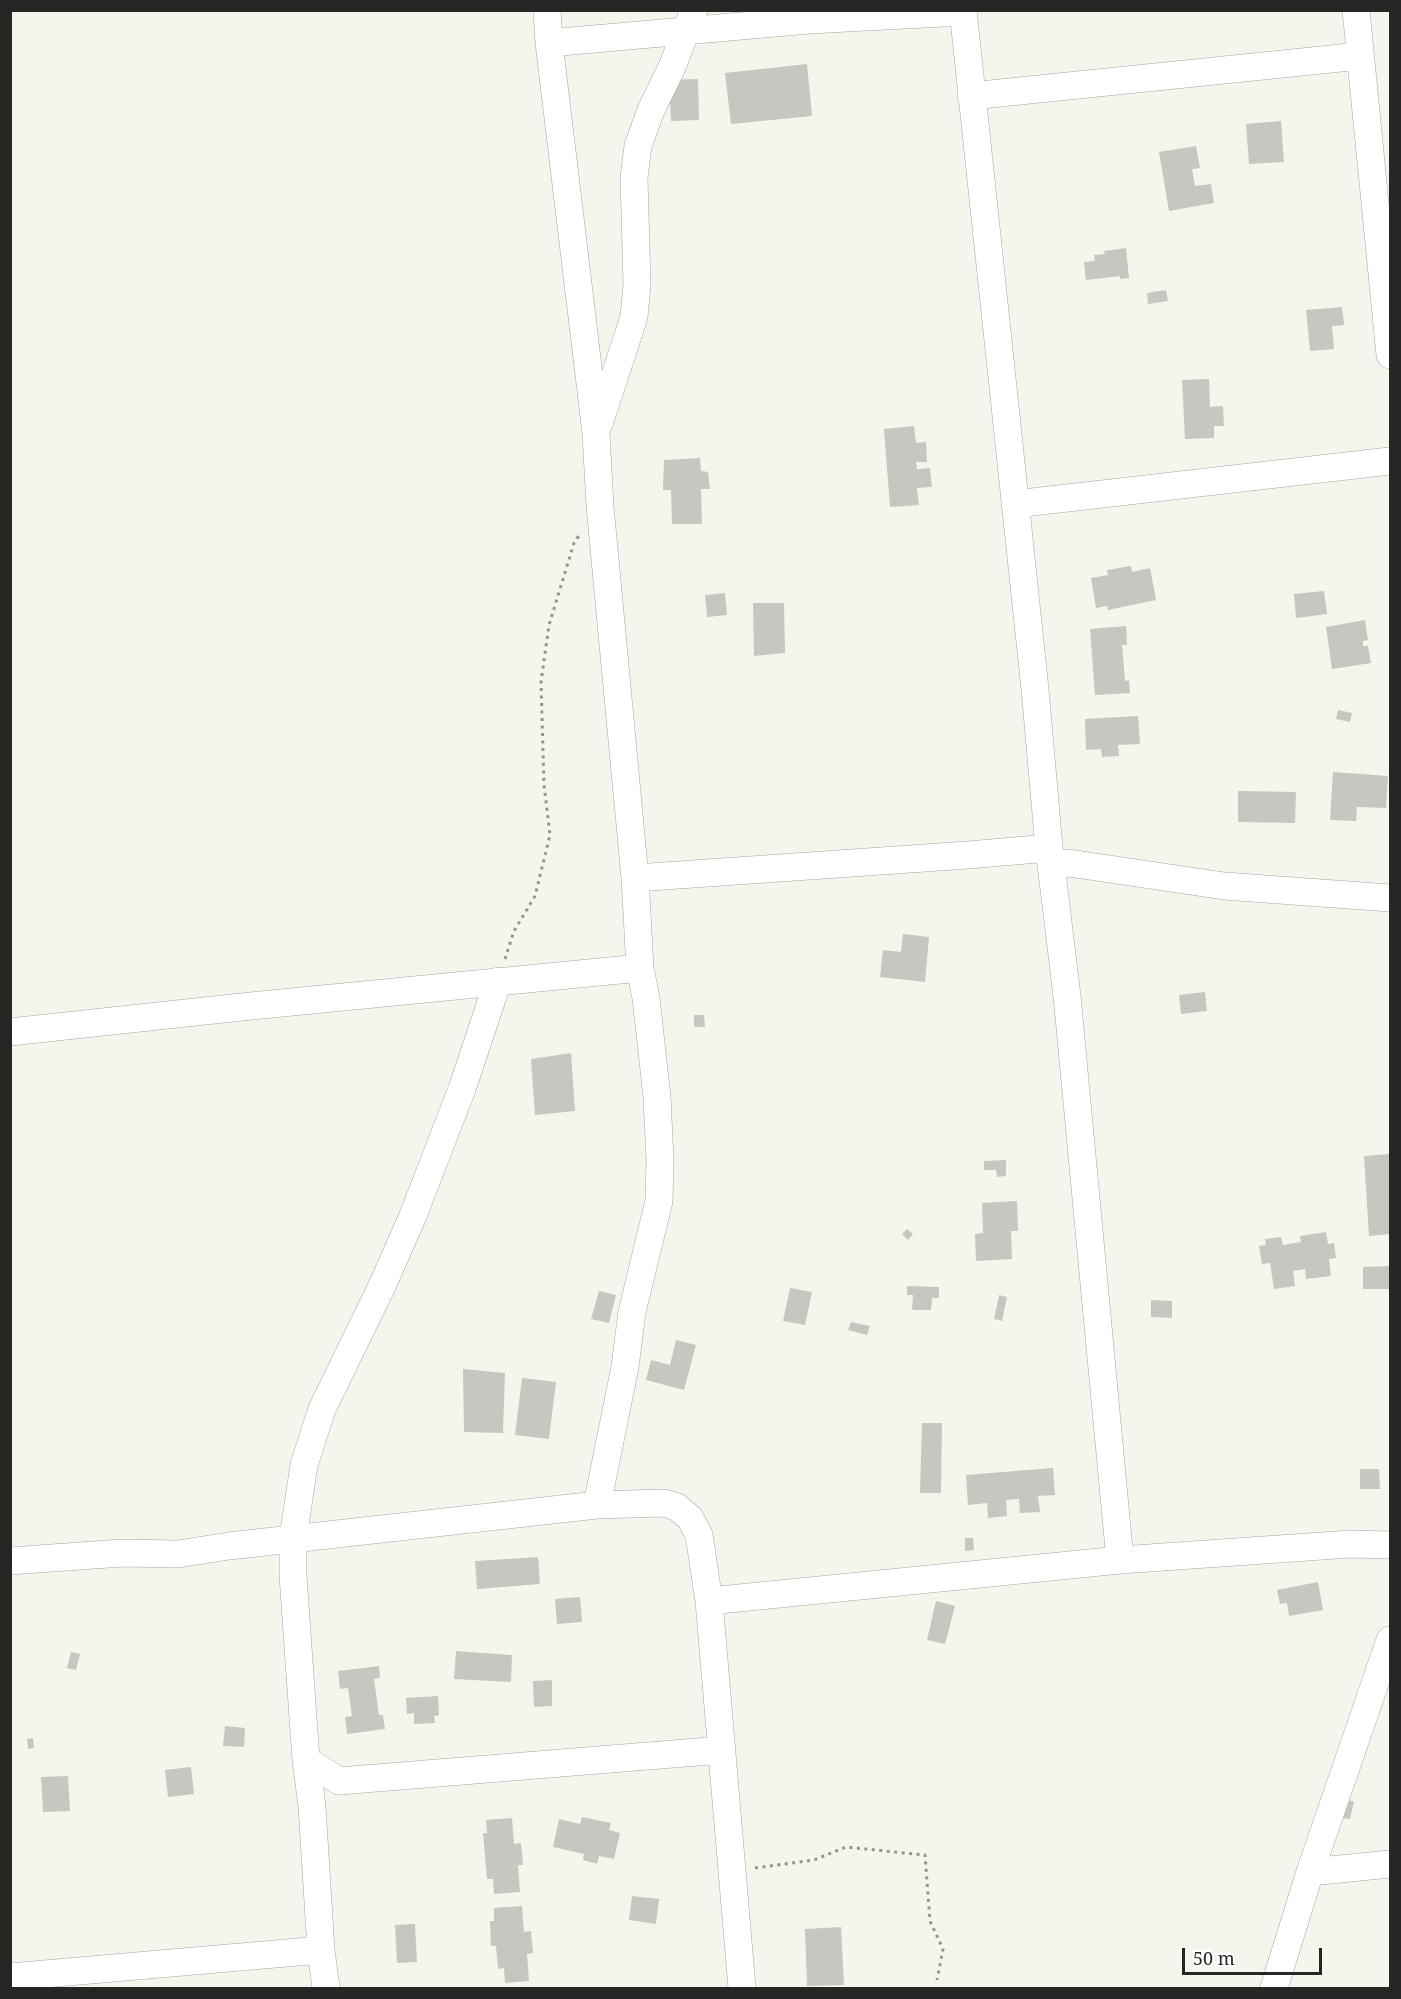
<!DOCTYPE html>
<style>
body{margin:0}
#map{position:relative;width:1401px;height:1999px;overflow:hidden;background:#f4f6ee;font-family:"Noto Serif",serif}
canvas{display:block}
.frame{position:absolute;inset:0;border:12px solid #262724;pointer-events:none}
.scale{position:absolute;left:1182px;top:1948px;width:140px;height:27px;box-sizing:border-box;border:3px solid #262724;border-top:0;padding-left:8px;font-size:18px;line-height:21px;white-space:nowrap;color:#262724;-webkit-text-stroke:4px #fff;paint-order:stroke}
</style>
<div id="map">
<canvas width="1401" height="1999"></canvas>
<div class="frame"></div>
<div class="scale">50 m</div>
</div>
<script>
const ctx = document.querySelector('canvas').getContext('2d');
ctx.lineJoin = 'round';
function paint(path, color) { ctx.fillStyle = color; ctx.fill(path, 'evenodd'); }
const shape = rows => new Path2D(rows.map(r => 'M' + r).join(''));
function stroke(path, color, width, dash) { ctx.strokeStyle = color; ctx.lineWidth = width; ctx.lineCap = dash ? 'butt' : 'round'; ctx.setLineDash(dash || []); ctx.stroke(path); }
paint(shape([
 [807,64,812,116,731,124,725,73],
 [698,79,699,120,671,121,669,80],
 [1281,121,1284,162,1249,164,1246,124],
 [1196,146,1200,168,1192,169,1195,186,1211,184,1214,203,1169,211,1159,152],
 [1126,248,1129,278,1120,279,1120,276,1086,280,1084,262,1095,261,1094,255,1105,254,1104,251],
 [1166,290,1168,301,1148,304,1147,293],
 [1342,307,1344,325,1332,326,1334,349,1310,351,1306,310],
 [1209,379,1210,407,1223,406,1224,426,1214,426,1214,438,1185,439,1182,380],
 [914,426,916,443,926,442,927,462,916,462,917,469,930,468,932,487,917,488,919,505,890,507,884,429],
 [700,458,701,471,708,472,710,489,701,489,702,524,672,524,671,490,663,490,664,460],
 [1131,566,1132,572,1150,568,1156,600,1108,610,1107,606,1096,608,1091,578,1108,575,1107,570],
 [1324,591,1327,614,1296,618,1294,594],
 [725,593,727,615,707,617,705,595],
 [753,603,784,603,785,653,754,656],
 [1365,620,1368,640,1363,641,1363,646,1368,646,1371,663,1332,669,1326,627],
 [1126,626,1127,645,1122,645,1125,681,1129,680,1130,693,1095,695,1090,629],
 [1338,710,1352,713,1350,722,1336,719],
 [1138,716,1140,744,1118,745,1119,756,1102,757,1101,749,1086,750,1085,719],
 [1333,772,1388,776,1386,808,1357,807,1356,821,1330,820],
 [1238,791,1296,792,1295,823,1238,822],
 [903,934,929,937,925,982,880,977,883,950,901,952],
 [1205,992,1207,1011,1181,1014,1179,995],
 [694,1015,704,1015,705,1027,694,1027],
 [571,1053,575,1111,535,1115,531,1059],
 [1390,1154,1390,1234,1369,1236,1364,1156],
 [1006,1160,1006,1176,997,1177,996,1170,984,1170,984,1161],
 [1017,1201,1018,1231,1011,1231,1012,1259,976,1261,975,1234,983,1233,982,1203],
 [907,1229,913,1234,908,1240,902,1234],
 [1326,1232,1328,1244,1334,1243,1336,1258,1329,1259,1331,1276,1306,1279,1305,1269,1293,1271,1295,1286,1274,1289,1270,1263,1262,1264,1259,1246,1266,1245,1265,1239,1281,1237,1283,1245,1301,1242,1300,1236],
 [1390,1266,1390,1289,1363,1289,1363,1267],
 [907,1286,939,1287,939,1298,932,1298,931,1310,912,1310,913,1295,907,1295],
 [790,1288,812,1292,805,1325,783,1321],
 [599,1291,616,1295,609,1323,591,1319],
 [999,1295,1007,1297,1002,1321,994,1319],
 [1151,1300,1172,1301,1172,1318,1151,1317],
 [851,1322,870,1326,867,1335,848,1330],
 [676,1340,696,1345,684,1390,646,1380,651,1360,670,1365],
 [463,1369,505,1373,503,1433,464,1432],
 [522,1378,556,1382,549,1439,515,1435],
 [922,1423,942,1423,941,1493,920,1493],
 [1053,1468,1055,1495,1038,1496,1040,1512,1020,1513,1019,1499,1006,1500,1007,1516,988,1518,987,1503,968,1505,966,1475],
 [1360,1469,1379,1469,1380,1489,1360,1489],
 [965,1538,973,1538,974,1550,965,1551],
 [538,1557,540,1584,477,1589,475,1561],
 [1318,1582,1323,1610,1289,1616,1287,1603,1280,1604,1277,1590],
 [580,1597,582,1622,557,1624,555,1599],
 [936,1601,955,1606,945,1644,927,1640],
 [456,1651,512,1655,511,1682,454,1679],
 [71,1652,80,1654,76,1670,67,1668],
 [379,1666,380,1678,374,1679,379,1715,383,1715,385,1729,347,1734,345,1717,352,1716,348,1688,340,1689,338,1671],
 [552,1680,552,1706,534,1707,533,1681],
 [438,1696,439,1715,434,1716,435,1723,414,1724,414,1713,407,1714,406,1698],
 [225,1726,245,1728,244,1747,223,1746],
 [33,1738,34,1748,28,1749,27,1739],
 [191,1767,194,1794,168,1797,165,1770],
 [68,1776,70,1811,43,1812,41,1777],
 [1348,1800,1354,1802,1350,1819,1343,1818],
 [582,1817,611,1823,609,1830,620,1833,614,1859,599,1856,597,1864,583,1860,584,1854,553,1847,559,1819,580,1824],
 [512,1818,514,1844,521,1843,523,1865,518,1865,520,1892,494,1894,493,1879,487,1879,483,1833,487,1833,486,1820],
 [632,1896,659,1899,656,1924,629,1920],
 [522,1906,524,1932,531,1931,533,1953,527,1954,529,1981,505,1983,504,1968,498,1969,496,1946,491,1946,490,1921,494,1921,494,1908],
 [415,1924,417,1962,397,1963,395,1925],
 [841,1927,844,1985,807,1986,805,1929]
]), '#c5c7c0');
const minor = shape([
 [1356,10,1390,355],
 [549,43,809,20,963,12],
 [971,96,1360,56],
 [599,424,634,317,637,285,634,178,638,146,651,110,672,67,694,10],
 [1015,504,1390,461],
 [1051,864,1069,863,1224,886,1390,898],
 [635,878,968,855,1049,848],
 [10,1032,251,1006,640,968,635,878,600,506,596,433,549,43,547,10],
 [597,1505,625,1367,632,1312,659,1201,660,1160,657,1097,646,998,640,968],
 [1120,1560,1351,1544,1390,1545],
 [10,1561,122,1553,178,1554,229,1546,597,1505,664,1503,677,1507,690,1518,699,1535,709,1601,742,1988],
 [709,1601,1120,1560,1067,996,1049,848,1035,689,963,10],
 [306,1760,339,1781,722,1750],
 [1310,1872,1390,1864],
 [10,1977,321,1950],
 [326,1988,321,1950,312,1806,306,1760,293,1576,293,1538,304,1465,322,1409,382,1286,412,1218,462,1089,498,981],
 [1274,1988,1310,1872,1390,1640]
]);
stroke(minor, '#a5a79f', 28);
stroke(shape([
 [505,959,514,931,535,896,550,835,544,785,541,682,549,625,574,543,580,534],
 [755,1868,814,1860,846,1847,925,1855,930,1921,943,1949,937,1980]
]), '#94958f', 3, [3, 4.5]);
stroke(minor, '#fff', 27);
</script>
